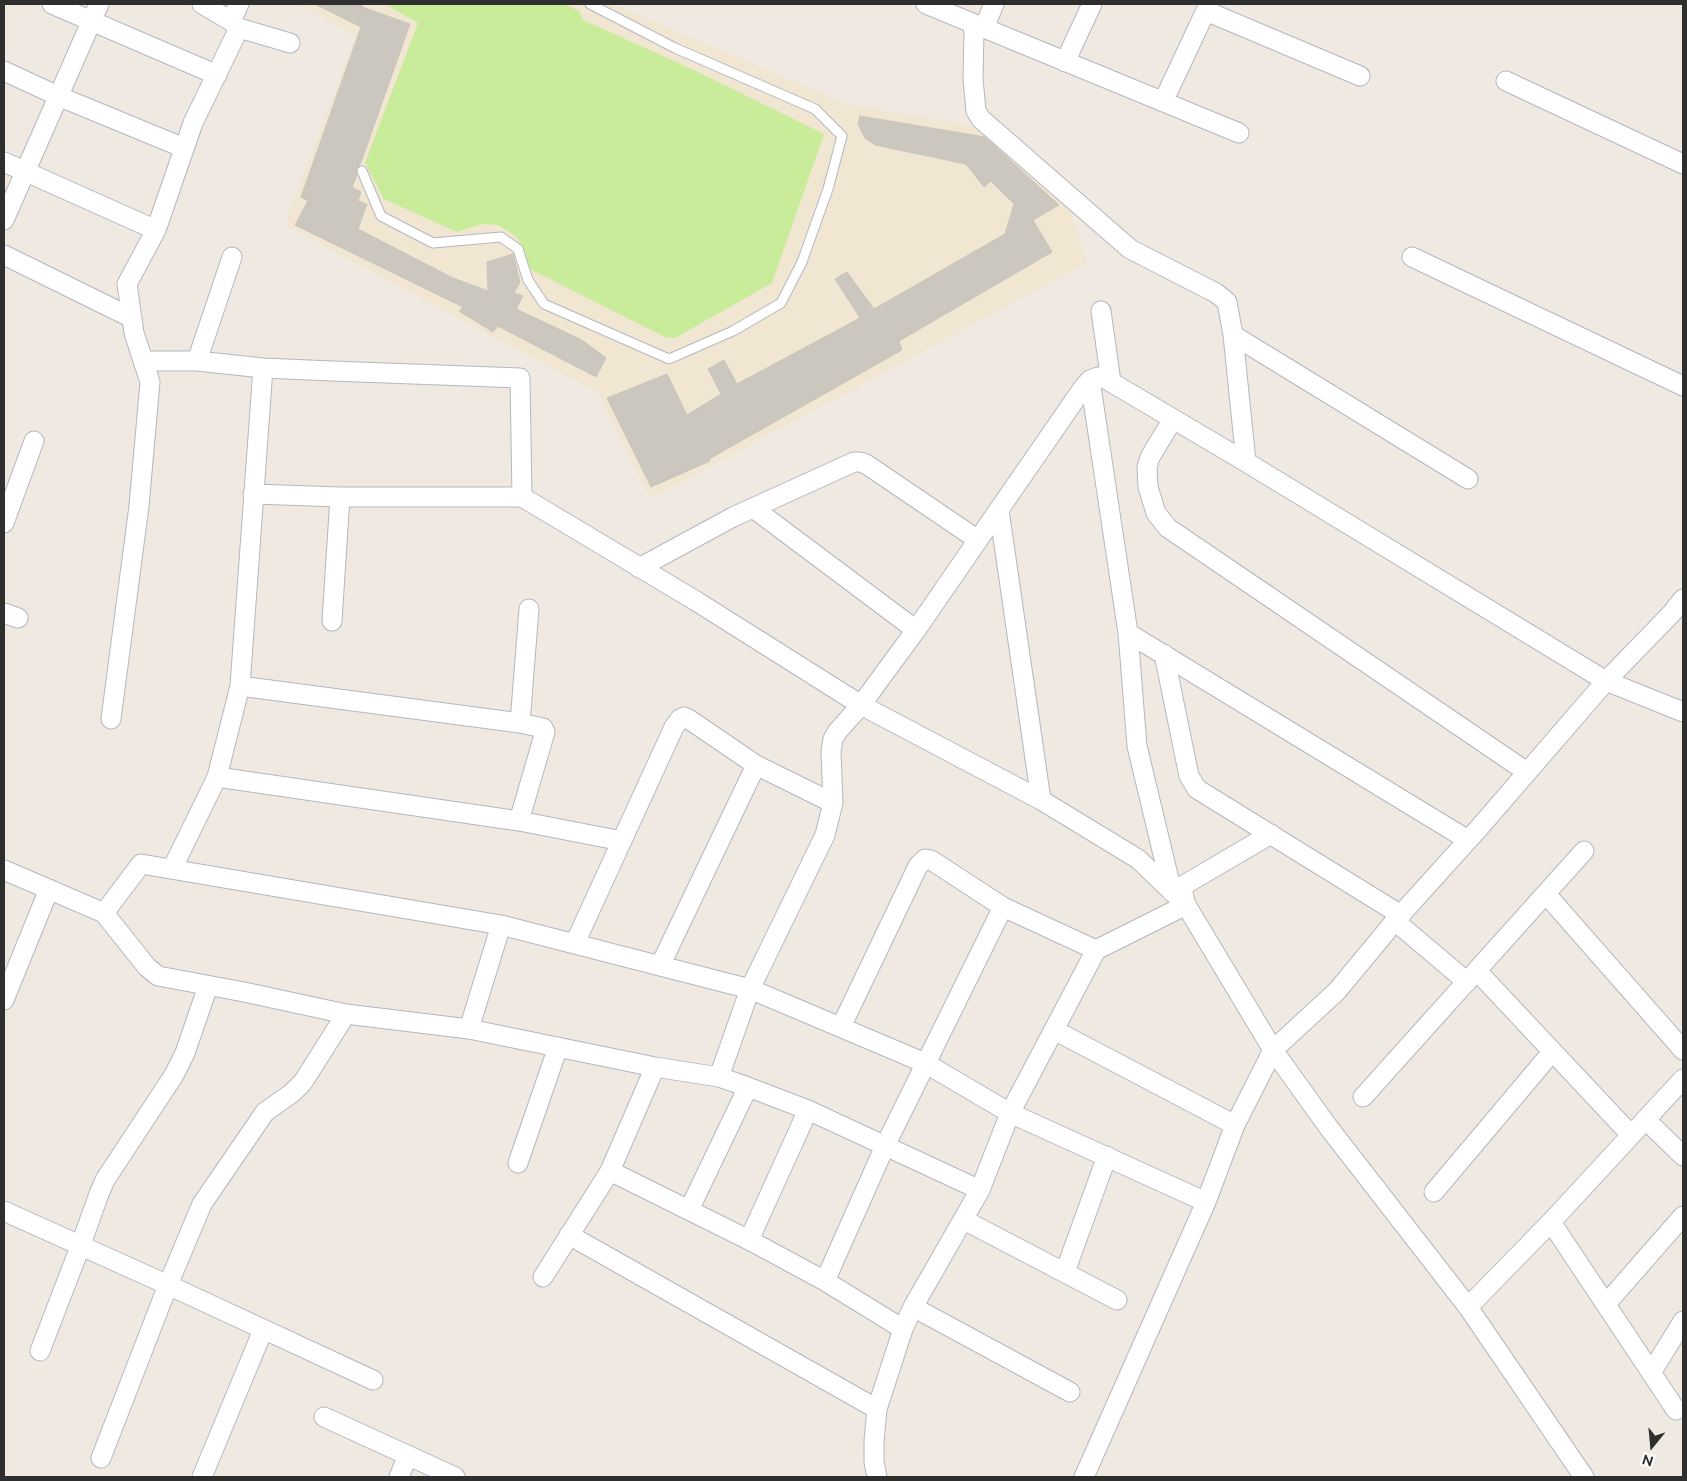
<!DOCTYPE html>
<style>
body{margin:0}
#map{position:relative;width:1687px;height:1481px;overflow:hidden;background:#efe9e1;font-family:Raleway,sans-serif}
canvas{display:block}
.frame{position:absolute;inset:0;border:5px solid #2e2e2e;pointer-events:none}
.north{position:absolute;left:1627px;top:1421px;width:50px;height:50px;-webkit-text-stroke:4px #fff;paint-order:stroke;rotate:197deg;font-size:14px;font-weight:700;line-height:20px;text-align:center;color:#2e2e2e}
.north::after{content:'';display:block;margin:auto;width:18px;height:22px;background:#2e2e2e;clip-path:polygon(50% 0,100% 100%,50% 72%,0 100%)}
</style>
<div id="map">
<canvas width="1687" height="1481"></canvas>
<div class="frame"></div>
<div class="north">N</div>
</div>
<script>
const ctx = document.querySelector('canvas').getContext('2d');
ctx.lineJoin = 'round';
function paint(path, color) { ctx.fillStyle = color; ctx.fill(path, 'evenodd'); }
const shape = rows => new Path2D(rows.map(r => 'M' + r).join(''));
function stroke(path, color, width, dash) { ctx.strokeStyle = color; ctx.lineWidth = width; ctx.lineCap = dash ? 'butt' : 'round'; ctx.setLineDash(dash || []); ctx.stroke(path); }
paint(shape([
 [299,4,613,4,850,105,986,128,1068,203,1087,263,650,499,598,393,285,225,356,36]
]), '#f0e6d1');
paint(shape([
 [385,4,564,4,579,11,583,20,694,70,824,134,772,283,675,338,665,337,530,269,523,247,516,236,498,225,482,224,457,232,384,199,365,163,418,23]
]), '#c9ec9a');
const building = shape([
 [315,4,363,4,362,7,410,24,360,165,356,170,357,175,352,187,361,192,358,201,367,204,358,229,453,278,488,291,487,262,513,254,520,282,514,293,523,296,516,309,582,340,606,358,596,377,498,326,493,332,459,311,463,307,295,225,308,201,301,197,361,27,315,4],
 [860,116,985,137,1059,205,1033,220,1052,252,899,341,902,350,709,459,710,461,651,487,607,398,667,374,687,415,721,394,708,369,724,360,737,384,860,318,835,279,847,272,874,309,1005,234,1014,204,991,181,984,187,966,164,875,145,865,138,858,124,860,116]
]);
paint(building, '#cbc7bf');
stroke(building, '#cbc5ba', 1);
const lane = shape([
 [362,171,381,216,433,243,501,237,518,249,528,280,544,304,669,359,733,331,781,303,802,262,828,189,842,136,815,109,675,48,590,4]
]);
const street = shape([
 [52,4,217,75],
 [926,4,972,23,974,32,973,79,976,111,981,119,1130,249,1216,293,1227,302,1233,335,1246,462],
 [1206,11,1360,76],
 [231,21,239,4],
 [972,23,1239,133],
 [239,28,290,43],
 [984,28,994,4],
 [1065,62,1092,4],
 [4,71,58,96,184,148],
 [1506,81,1683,164],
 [1163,102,1209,4],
 [4,162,156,230],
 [4,220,99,4],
 [4,255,132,318],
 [1412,257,1683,386],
 [1101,311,1111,382],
 [1233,335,1468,479],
 [143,361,197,361,263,368,332,371,520,378,522,497,696,601,861,705,1041,800,1138,859,1186,905,1273,1050,1329,1128,1468,1307,1584,1477],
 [197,361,232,257],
 [1090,380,1128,633,1137,746,1172,892,1271,834],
 [1173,419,1150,457,1147,467,1148,487,1156,513,1168,528,1527,772],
 [253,494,340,497,522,497],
 [753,508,916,630],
 [999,510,1041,800],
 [4,523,34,441],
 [978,540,1083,388,1090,380,1098,377,1104,378,1246,462,1606,681,1683,712],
 [639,568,733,517,854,462,860,462,866,464,978,540,916,630,861,705,837,732,833,739,831,751,833,803,825,835,750,989,719,1077],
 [4,613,18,618],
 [332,621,340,497],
 [1128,633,1468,840],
 [1164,654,1189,776,1197,789,1401,915],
 [240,686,520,723,543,728,545,732,519,821],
 [111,719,139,506,150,382,134,333,127,284,156,230,193,123,239,28,231,21,202,4],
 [520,723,529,609],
 [217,777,519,821,622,841],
 [172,869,217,777,240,686,263,368],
 [4,870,104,913,141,864,501,925,750,989,925,1063,1010,1113,1206,1202,1235,1125,1273,1050,1337,991,1395,921,1479,828,1606,681,1672,613,1683,599],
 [1546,894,1683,1050],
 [104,913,147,967,158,976,244,992,346,1014,469,1029,655,1067,719,1077,748,1087,808,1110,980,1190],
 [1395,921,1467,982],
 [575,943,674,727,680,719,684,717,690,720,756,765,833,803],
 [660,966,756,765],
 [1477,971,1631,1135],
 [4,1000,49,889],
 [841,1027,918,866,925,859,931,860,1003,907,1096,950],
 [469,1029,501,925],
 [1054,1030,1235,1125],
 [1363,1097,1584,851],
 [1646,1120,1683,1156],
 [518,1163,558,1047],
 [610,1171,749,1240,825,1281,903,1329],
 [1434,1192,1552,1052],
 [689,1210,748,1087],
 [4,1211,168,1285,373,1380],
 [964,1220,1117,1300],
 [1551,1222,1676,1410],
 [569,1235,877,1409],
 [749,1240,808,1110],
 [1065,1272,1107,1156],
 [543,1277,610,1171,655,1067],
 [825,1281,885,1146,1003,907],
 [1606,1304,1683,1216],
 [913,1307,1070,1392],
 [1468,1307,1551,1222,1683,1079],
 [40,1351,80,1247,99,1194,105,1180,174,1075,185,1053,208,986],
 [1651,1373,1683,1321],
 [324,1417,455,1477],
 [101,1458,168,1285,202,1204,265,1112,292,1093,303,1082,346,1014],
 [202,1477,263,1330],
 [399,1477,408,1455],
 [877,1477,874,1462,874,1441,877,1409,903,1329,913,1307,980,1190,1010,1113,1096,950,1186,905,1183,893],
 [1084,1477,1206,1202]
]);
stroke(lane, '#b4b7c1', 11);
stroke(street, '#b4b7c1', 21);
stroke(lane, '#fff', 9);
stroke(street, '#fff', 19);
</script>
